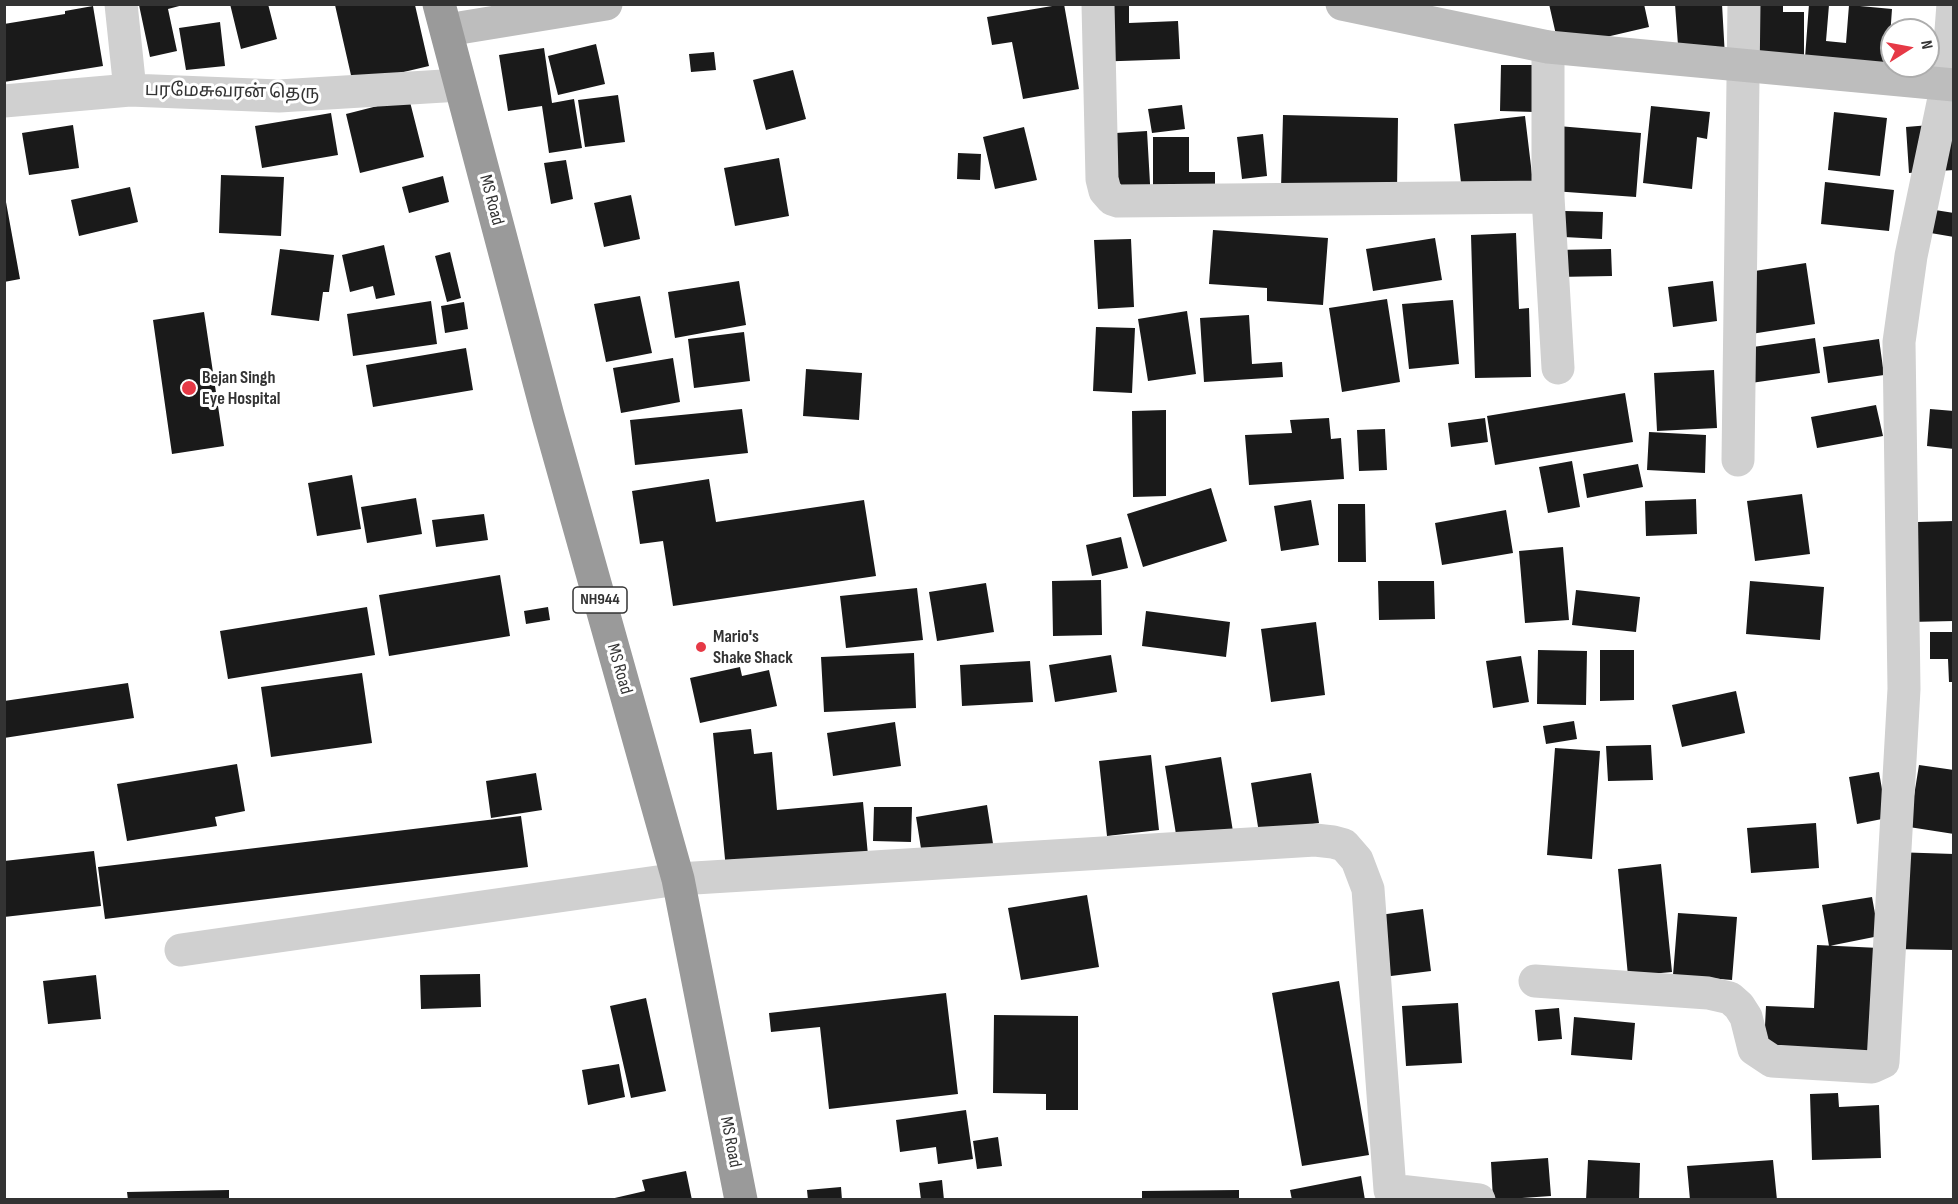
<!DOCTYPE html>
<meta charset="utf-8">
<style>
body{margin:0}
#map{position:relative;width:1958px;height:1204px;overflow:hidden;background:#fff;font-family:"Sofia Sans Condensed",sans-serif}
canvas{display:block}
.frame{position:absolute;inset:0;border:6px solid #333;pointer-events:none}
.north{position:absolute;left:1880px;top:18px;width:60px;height:60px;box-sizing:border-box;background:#fff;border:2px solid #adadad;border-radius:50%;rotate:79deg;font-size:16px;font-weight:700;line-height:24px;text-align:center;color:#333}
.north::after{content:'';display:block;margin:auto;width:21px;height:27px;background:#e63946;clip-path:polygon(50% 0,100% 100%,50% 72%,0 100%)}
</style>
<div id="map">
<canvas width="1958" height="1204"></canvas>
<div class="frame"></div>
<div class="north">N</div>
</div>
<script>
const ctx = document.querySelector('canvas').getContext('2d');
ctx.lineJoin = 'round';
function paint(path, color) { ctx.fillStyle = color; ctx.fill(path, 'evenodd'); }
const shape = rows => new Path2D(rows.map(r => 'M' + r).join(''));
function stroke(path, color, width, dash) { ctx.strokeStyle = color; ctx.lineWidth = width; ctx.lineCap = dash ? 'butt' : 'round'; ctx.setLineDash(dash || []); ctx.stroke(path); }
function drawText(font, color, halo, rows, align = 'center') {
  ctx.font = font + ' "Sofia Sans Condensed","Noto Sans Tamil",sans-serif'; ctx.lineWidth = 6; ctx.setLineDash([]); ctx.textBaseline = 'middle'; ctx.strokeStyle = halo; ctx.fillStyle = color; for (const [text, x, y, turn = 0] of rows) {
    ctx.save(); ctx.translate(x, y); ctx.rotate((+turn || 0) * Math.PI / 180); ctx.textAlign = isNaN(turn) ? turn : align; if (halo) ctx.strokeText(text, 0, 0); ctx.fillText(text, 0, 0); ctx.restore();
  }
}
paint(shape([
 [230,4,268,4,277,39,241,49],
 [1064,4,1079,89,1023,99,1012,42,992,45,987,17],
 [1088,4,1129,4,1129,23,1178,21,1180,59,1090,62],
 [1549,4,1644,4,1649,27,1559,48],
 [1675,4,1722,4,1725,57,1679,59],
 [1750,4,1783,4,1783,12,1804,12,1804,60,1751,61],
 [1809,4,1829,5,1826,41,1846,43,1849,5,1892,9,1888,65,1805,58],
 [139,5,183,5,168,9,177,51,150,57],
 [335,5,415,5,429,66,353,84],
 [93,6,103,66,4,82,4,24,65,14,65,11],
 [220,22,225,66,186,70,179,28],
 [1928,35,1940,38,1934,77,1928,66],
 [596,44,605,84,558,95,548,56],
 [544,48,552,103,574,99,582,148,549,153,542,106,508,111,499,55],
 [714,52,716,70,691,72,689,54],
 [1501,65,1536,65,1535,112,1500,111],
 [793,70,806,119,766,130,753,80],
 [618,95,625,142,585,147,578,100],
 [409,98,424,157,360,173,346,114],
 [1182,105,1185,129,1152,133,1148,109],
 [1651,106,1710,112,1707,139,1697,137,1692,189,1643,183],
 [1834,112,1887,118,1880,176,1828,170],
 [331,113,338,155,262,168,255,126],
 [1283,115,1398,118,1397,191,1281,189],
 [1525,116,1533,183,1462,191,1454,124],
 [1954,123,1954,170,1909,173,1906,127],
 [73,125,79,168,29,175,22,133],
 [1558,126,1641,133,1636,197,1553,191],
 [1024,127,1037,180,995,189,983,137],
 [1147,131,1151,201,1104,203,1100,134],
 [1263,134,1267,176,1242,179,1237,137],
 [1153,137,1189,137,1189,172,1215,172,1215,208,1153,208],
 [958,153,981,154,980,180,957,179],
 [779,158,789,216,735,226,724,168],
 [566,160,573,199,551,204,544,163],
 [221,175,284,177,281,236,219,233],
 [443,176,449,202,409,213,402,187],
 [1825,182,1894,190,1889,231,1821,224],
 [130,187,138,222,79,236,71,200],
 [4,191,20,279,4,282],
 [631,195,640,239,604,247,594,203],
 [1916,207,1954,213,1954,237,1913,230],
 [1565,211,1603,212,1602,239,1564,237],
 [1213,230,1328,238,1323,305,1267,301,1267,288,1209,284],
 [1516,233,1519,309,1529,308,1531,377,1475,378,1471,235],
 [1435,238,1442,280,1373,291,1366,249],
 [1131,239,1134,307,1098,309,1094,240],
 [384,245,395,295,376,299,373,286,350,292,342,255],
 [280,249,334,255,329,292,323,292,319,321,271,315],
 [1611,249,1612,276,1556,277,1555,250],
 [450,252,461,298,447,302,435,256],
 [1806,263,1815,324,1751,334,1742,273],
 [739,281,746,325,675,338,668,292],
 [1713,281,1717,321,1673,327,1668,287],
 [640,296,652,353,606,362,594,304],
 [1387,299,1400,382,1342,392,1329,308],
 [1453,300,1459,364,1409,369,1402,304],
 [431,301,437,344,353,356,347,314],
 [464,302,468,329,445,333,441,306],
 [1187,311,1196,374,1148,381,1138,319],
 [204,312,224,446,172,454,153,320],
 [1249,315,1252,364,1282,362,1283,377,1204,382,1200,318],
 [1096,327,1135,328,1132,393,1093,391],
 [744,332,750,381,694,388,688,339],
 [1815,338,1820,373,1751,383,1746,348],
 [1879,339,1884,375,1828,383,1823,347],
 [466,348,473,390,373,407,366,365],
 [673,358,680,402,621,413,613,368],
 [806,369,862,373,859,420,803,416],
 [1714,370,1717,428,1657,431,1654,373],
 [1625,393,1633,442,1495,465,1487,416],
 [1876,405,1883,436,1817,448,1811,417],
 [742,409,748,453,635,465,630,420],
 [1930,409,1954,411,1954,449,1927,446],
 [1166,410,1166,496,1133,497,1132,411],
 [1329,418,1331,439,1341,438,1344,479,1249,485,1245,435,1292,433,1290,420],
 [1485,418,1488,442,1451,447,1448,423],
 [1385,429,1387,470,1359,471,1357,430],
 [1649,432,1706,435,1705,473,1647,470],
 [1572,461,1580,507,1548,513,1539,467],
 [1638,464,1643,487,1587,498,1583,474],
 [352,475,361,529,317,536,308,483],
 [709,479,716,522,864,500,876,576,673,606,663,541,640,544,632,491],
 [1211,488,1227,541,1143,567,1127,514],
 [1802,494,1810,554,1755,561,1747,501],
 [416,498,422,534,367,543,361,507],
 [1696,499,1697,534,1646,536,1645,501],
 [1311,500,1319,545,1281,551,1274,506],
 [1338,504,1365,504,1366,562,1338,562],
 [1506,510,1513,553,1442,565,1435,523],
 [484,514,488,540,436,547,432,520],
 [1954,521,1954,621,1909,622,1918,522],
 [1121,537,1128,568,1092,576,1086,545],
 [1563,547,1569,620,1525,623,1519,551],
 [500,575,510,636,389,656,379,595],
 [1101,580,1102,635,1053,636,1052,581],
 [1378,581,1434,581,1435,619,1379,620],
 [1750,581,1824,587,1820,640,1746,634],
 [986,583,994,632,937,641,929,592],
 [917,588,923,640,846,648,840,596],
 [1576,590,1640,597,1636,632,1572,625],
 [367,607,375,655,228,679,220,631],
 [548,607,550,620,526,624,524,611],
 [1146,611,1230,622,1226,657,1142,646],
 [1316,622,1325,695,1271,702,1261,629],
 [1930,632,1954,632,1954,682,1949,682,1948,659,1930,659],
 [1538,650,1587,651,1586,705,1537,704],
 [1600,650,1634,650,1634,700,1600,701],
 [914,653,916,708,824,712,821,657],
 [1111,655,1117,692,1055,702,1049,665],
 [1521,656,1529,702,1493,708,1486,661],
 [1030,661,1033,702,962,706,960,665],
 [740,667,742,676,769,670,777,706,700,723,690,678],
 [362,673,372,743,271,757,261,687],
 [128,683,134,718,4,738,4,701],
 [1736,691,1745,733,1682,747,1672,705],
 [1574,721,1577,739,1546,744,1543,726],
 [895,722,901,766,833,776,827,733],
 [751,729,754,754,772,752,777,810,863,802,869,866,727,880,713,733],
 [1651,745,1653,780,1608,781,1606,746],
 [1555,748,1600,751,1592,859,1547,855],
 [1151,755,1159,830,1107,836,1099,761],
 [1221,757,1235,844,1179,853,1165,766],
 [237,764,245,811,215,817,217,826,127,841,117,784],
 [1919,765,1954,770,1954,834,1909,827],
 [1879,772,1887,818,1857,824,1849,777],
 [536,773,542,810,491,818,486,781],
 [1311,773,1319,823,1259,833,1251,783],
 [987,805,994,850,923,861,916,817],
 [874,807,912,807,911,842,873,841],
 [521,816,528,867,105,919,98,867],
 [1816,823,1819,868,1751,873,1747,828],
 [94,851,101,906,4,917,4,861],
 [1893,852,1954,854,1954,950,1891,949],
 [1661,864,1672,972,1628,976,1618,869],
 [1087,895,1099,967,1021,980,1008,908],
 [1872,897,1879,936,1829,946,1822,905],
 [1423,909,1431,971,1367,979,1358,918],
 [1678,913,1737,917,1732,980,1673,975],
 [1817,945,1879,948,1873,1072,1763,1066,1766,1006,1814,1008],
 [480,974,481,1007,421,1009,420,975],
 [96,975,101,1019,48,1024,43,981],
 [1339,981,1369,1155,1302,1166,1272,993],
 [946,993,958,1094,829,1109,820,1027,771,1032,769,1013],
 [646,998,666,1091,631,1098,610,1006],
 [1458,1003,1462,1063,1406,1066,1402,1006],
 [1559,1008,1562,1039,1538,1041,1535,1010],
 [994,1015,1078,1016,1078,1110,1046,1110,1046,1094,993,1093],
 [1574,1017,1635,1023,1632,1060,1571,1055],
 [619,1064,625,1097,588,1105,582,1070],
 [1838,1093,1839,1107,1879,1105,1881,1158,1812,1160,1810,1094],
 [966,1110,973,1159,938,1164,936,1147,900,1152,896,1120],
 [998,1137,1002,1166,977,1169,973,1141],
 [1548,1158,1551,1196,1493,1200,1491,1162],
 [1588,1160,1640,1163,1639,1200,1586,1200],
 [1773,1160,1777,1200,1690,1200,1687,1166],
 [686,1171,692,1200,606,1200,645,1191,642,1180],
 [1361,1176,1365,1200,1292,1200,1290,1190],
 [942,1180,944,1200,921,1200,919,1183],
 [841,1187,842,1200,808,1200,807,1190],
 [229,1190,229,1200,128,1200,127,1192],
 [1239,1190,1239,1200,1142,1200,1142,1191]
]), '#1a1a1a');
stroke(shape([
 [121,4,130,90],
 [1098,4,1102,179,1105,191,1112,199,1118,201,1548,197],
 [1548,47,1548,197,1558,368],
 [4,101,130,90,279,96,460,85],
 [1738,460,1744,4],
 [181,950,678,879,1315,840,1333,842,1344,845,1357,860,1368,889,1390,1190,1479,1200],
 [1535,981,1708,993,1730,998,1739,1006,1746,1017,1754,1049,1772,1061,1872,1067,1883,1062,1904,689,1899,342,1911,256,1947,84,1953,4]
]), '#d0d0d0', 33);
stroke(shape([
 [1342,4,1548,47,1954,85],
 [447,30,606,4]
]), '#bdbdbd', 33);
stroke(shape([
 [439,4,548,416,678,879,741,1200]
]), '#9a9a9a', 33);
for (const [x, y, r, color] of [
 [189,388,8,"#e63946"],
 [701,647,6,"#e63946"]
]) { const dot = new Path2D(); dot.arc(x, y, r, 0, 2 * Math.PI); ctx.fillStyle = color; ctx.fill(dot); stroke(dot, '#fff', 2); }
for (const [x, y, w] of [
 [600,600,54]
]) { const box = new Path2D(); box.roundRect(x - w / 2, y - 13, w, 26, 4.5); ctx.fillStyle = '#fff'; ctx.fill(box); stroke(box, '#333', 1.5); }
drawText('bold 16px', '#333', null, [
 ["NH944",600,600]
]);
drawText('18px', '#333', '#fff', [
 ["பரமேசுவரன் தெரு",232,92,1],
 ["MS Road",491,200,75],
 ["MS Road",619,669,74],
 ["MS Road",730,1142,79]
]);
drawText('bold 18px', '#333', '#fff', [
 ["Bejan Singh",202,378],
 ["Eye Hospital",202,399],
 ["Mario's",713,637],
 ["Shake Shack",713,658]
], 'left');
</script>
